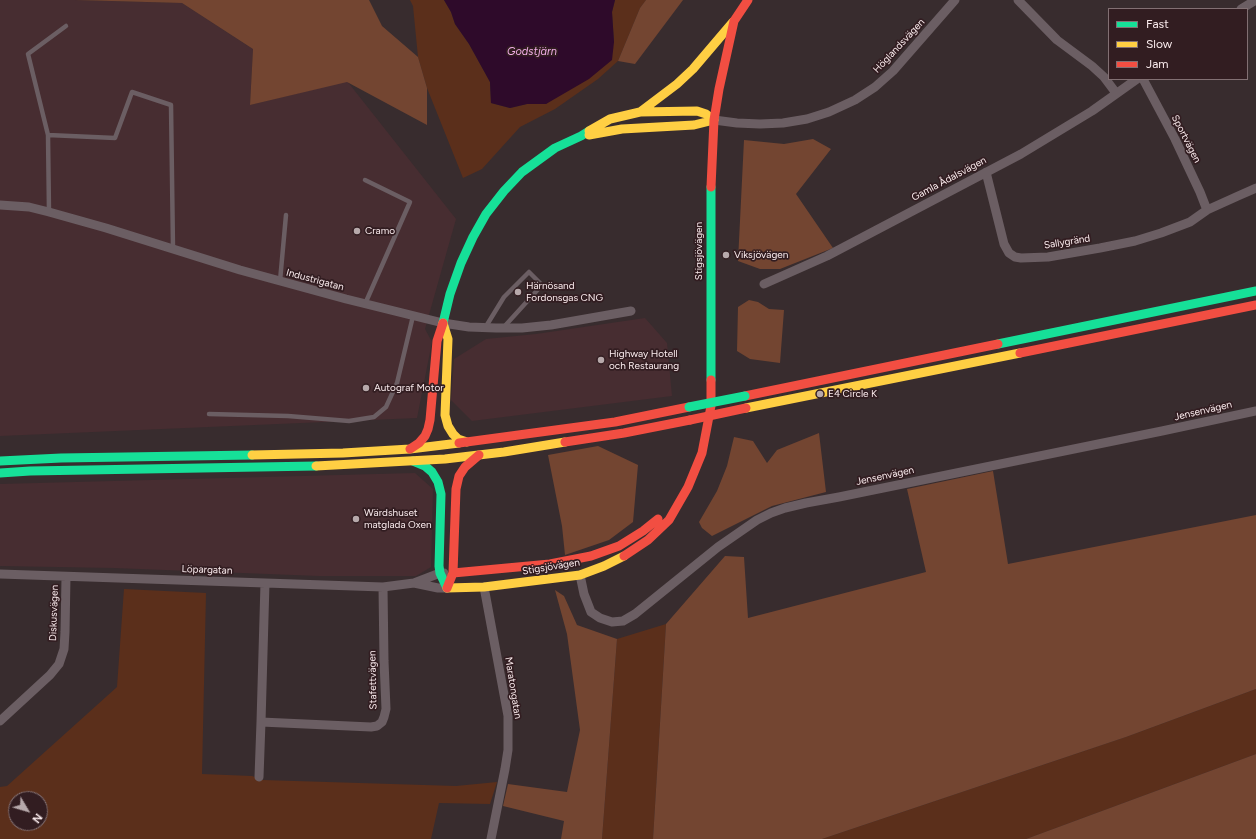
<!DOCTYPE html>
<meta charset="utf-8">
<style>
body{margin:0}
#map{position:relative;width:1256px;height:839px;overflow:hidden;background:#382c2e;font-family:Figtree,sans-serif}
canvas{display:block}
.legend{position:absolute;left:1108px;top:8px;width:140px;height:72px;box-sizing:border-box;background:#321d21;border:1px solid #827073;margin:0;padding:5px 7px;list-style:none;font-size:12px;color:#fbecee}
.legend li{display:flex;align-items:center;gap:8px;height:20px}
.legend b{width:20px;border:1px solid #827073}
.north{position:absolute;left:8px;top:791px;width:40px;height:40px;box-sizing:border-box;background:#321d21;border:1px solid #827073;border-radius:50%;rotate:128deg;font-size:11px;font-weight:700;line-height:16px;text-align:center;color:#fbecee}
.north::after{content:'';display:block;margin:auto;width:14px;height:18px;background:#b7a9ab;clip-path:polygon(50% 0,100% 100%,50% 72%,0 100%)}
</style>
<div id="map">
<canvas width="1256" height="839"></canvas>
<ul class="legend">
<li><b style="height:5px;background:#16e098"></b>Fast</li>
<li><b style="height:5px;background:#ffcf43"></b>Slow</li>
<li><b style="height:5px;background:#f24e42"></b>Jam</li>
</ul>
<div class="north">N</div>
</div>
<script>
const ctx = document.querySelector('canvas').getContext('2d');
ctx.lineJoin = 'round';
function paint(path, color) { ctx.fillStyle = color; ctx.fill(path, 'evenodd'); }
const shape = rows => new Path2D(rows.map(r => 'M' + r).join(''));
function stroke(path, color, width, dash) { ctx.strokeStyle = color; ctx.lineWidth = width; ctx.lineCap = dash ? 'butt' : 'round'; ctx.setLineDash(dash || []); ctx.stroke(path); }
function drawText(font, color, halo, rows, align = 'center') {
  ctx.font = font + ' Figtree,sans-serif'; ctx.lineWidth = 3.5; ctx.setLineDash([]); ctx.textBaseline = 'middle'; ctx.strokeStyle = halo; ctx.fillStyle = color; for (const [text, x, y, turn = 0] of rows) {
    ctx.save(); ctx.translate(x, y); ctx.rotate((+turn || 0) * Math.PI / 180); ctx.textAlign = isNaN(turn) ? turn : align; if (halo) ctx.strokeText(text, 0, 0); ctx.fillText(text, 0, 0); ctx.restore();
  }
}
paint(shape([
 [0,0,75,0,182,3,253,49,250,105,347,81,456,219,425,329,432,342,417,418,0,436],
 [645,318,667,343,672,396,472,421,451,400,454,359,486,339,536,334],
 [415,473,433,489,431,567,416,576,319,576,114,568,0,566,0,484]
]), '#472d31');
paint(shape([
 [410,0,444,0,451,12,455,24,469,44,490,82,491,103,510,108,527,104,546,104,614,42,612,12,615,0,646,0,640,8,618,61,598,79,555,109,520,127,482,169,463,178,427,88,418,57,413,6],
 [124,589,206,593,202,774,252,776,263,780,456,786,497,782,490,804,439,803,431,839,0,839,0,787,7,786,117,687],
 [16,799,40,799,40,823,16,823],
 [666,624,653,839,602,839,617,639],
 [1256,689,1256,754,1026,839,822,839,1126,737]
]), '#5b2f1b');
paint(shape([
 [75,0,369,0,382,26,418,57,427,88,427,125,347,82,250,105,253,49,182,3],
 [646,0,683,0,635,64,618,61,640,8],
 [813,139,831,149,796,194,833,248,780,269,760,269,738,261,744,140,784,144],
 [749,300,758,302,769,309,784,310,780,363,750,359,737,351,738,307],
 [819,433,826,492,772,506,712,536,702,528,699,522,717,491,727,466,734,437,753,441,767,463,777,450],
 [598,446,638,465,633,522,609,540,565,555,562,526,548,455],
 [993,471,1008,564,1256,515,1256,689,1126,737,822,839,653,839,666,624,725,556,744,557,748,618,926,572,907,489],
 [555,590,564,596,577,625,617,639,602,839,561,839,564,821,503,806,508,784,567,792,580,730,567,634],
 [1256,754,1256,839,1026,839]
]), '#734531');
paint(shape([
 [444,0,615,0,612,12,614,42,612,60,589,79,546,104,527,104,510,108,491,103,490,82,469,44,455,24,451,12]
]), '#2e0a2a');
stroke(shape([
 [48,135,28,54,66,26],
 [49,212,48,135,115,138,132,92,171,105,173,249],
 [280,281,286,215],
 [365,304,410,202,365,180],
 [485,328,504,297,529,272,542,285,503,328],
 [209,414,288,416,349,421,374,417,386,407,397,383,413,316]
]), '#6b5e63', 4.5);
stroke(shape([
 [1018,0,1057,40,1092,66,1104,77,1116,93],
 [1241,9,1256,0],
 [1143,79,1175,139,1200,192,1207,210],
 [714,120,737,123,760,124,783,123,807,119,829,112,855,100,875,87,893,71,955,0],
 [986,172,1004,244,1009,253,1015,257,1021,258,1048,257,1100,248,1135,241,1161,233,1190,222,1207,210,1238,196,1256,188],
 [0,205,29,207,49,212,106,228,240,270,346,299,443,323,469,327,496,328,522,328,551,325,631,311],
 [764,284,827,256,1021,154,1092,111,1137,79],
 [0,574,383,587,414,583,440,573,444,573],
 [580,575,584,594,591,612,600,618,612,622,623,621,635,614,718,547,757,520,771,513,785,508,806,503,839,497,1162,431,1256,411],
 [265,583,261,722,371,727,377,726,382,722,384,717,386,709,384,661,383,587],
 [414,583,438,588,447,588],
 [484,587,508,716,508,750,505,769,491,839],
 [0,721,50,675,59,664,64,649,65,632,66,577],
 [259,777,261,722]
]), '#6b5e63', 9);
stroke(shape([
 [711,187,711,380],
 [443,323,450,294,461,263,473,237,486,214,504,191,522,172,555,148,581,136,589,131],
 [998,344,1256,291],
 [0,461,61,458,252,455],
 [413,461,425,466,432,472,438,482,441,494,439,566,440,573,447,588],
 [0,473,30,471,316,466]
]), '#16e098', 9);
stroke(shape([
 [640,112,677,84,693,69,733,22],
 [589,131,610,119,640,112,697,111,706,114,714,120],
 [589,135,622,129,694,125,714,120],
 [443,323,448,339,445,415,448,426,453,434,458,439,467,442],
 [746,408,1020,353],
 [252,455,343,453,410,449,459,443],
 [316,466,445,459,504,452,565,442],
 [447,588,484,587,580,575,604,566,624,556]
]), '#ffcf43', 9);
stroke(shape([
 [711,187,714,120,719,89,734,21,748,0],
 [1020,353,1256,305],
 [745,396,998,344],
 [565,442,624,433,690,420],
 [459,443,615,422,689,407],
 [410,449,419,443,425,436,428,429,430,420,437,341,443,323],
 [624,556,648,540,669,520,688,487,702,453,711,406,711,380],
 [453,573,550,564,591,556,619,546,643,531,658,519],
 [447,588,453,573,456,489,459,476,465,467,479,455]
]), '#f24e42', 9);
stroke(shape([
 [689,407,745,396]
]), '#16e098', 9);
stroke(shape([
 [690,420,746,408]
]), '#f24e42', 9);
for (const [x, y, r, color] of [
 [357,231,4,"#b7a9ab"],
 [726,255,4,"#b7a9ab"],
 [518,292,4,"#b7a9ab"],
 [601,360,4,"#b7a9ab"],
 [366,388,4,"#b7a9ab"],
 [820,394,4,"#b7a9ab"],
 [356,519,4,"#b7a9ab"]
]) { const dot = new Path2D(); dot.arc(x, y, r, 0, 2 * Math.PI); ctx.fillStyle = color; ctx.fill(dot); stroke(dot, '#321d21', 1.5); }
drawText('10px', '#fbecee', '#321d21', [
 ["Höglandsvägen",899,46,-47],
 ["Sportvägen",1186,139,63],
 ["Gamla Ådalsvägen",949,179,-28],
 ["Sallygränd",1067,242,-9],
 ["Stigsjövägen",699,251,-90],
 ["Industrigatan",315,280,15],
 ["Jensenvägen",1203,411,-13],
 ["Jensenvägen",885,476,-12],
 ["Stigsjövägen",551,567,-9],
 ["Löpargatan",207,570,2],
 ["Diskusvägen",54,613,-88],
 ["Stafettvägen",373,680,-91],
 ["Maratongatan",513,688,81]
]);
drawText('10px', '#fbecee', '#321d21', [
 ["Cramo",365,231],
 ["Viksjövägen",734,255],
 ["Härnösand",526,286],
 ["Fordonsgas CNG",526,298],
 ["Highway Hotell",609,354],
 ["och Restaurang",609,366],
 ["Autograf Motor",374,388],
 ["E4 Circle K",828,394],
 ["Wärdshuset",364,513],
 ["matglada Oxen",364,525]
], 'left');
drawText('italic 11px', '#f3afe9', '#321d21', [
 ["Godstjärn",532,52]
]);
</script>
